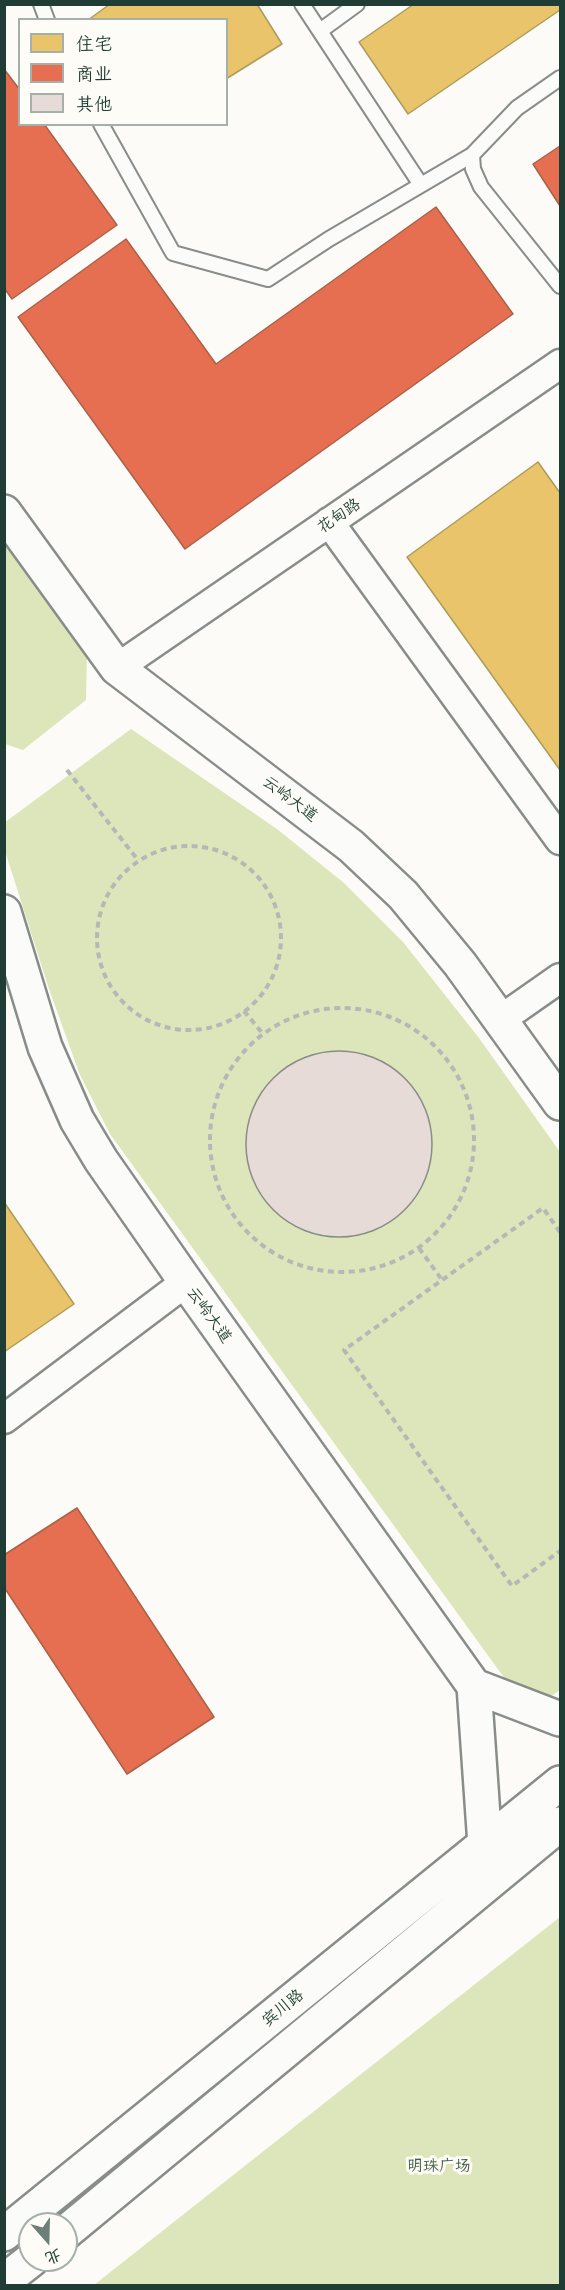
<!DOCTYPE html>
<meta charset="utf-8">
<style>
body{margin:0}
#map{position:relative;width:565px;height:2290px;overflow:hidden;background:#fcfbf8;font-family:Delius,"LXGW WenKai TC",sans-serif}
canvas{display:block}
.frame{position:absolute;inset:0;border:6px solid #1f3d34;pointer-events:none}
.legend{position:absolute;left:18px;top:18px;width:210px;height:108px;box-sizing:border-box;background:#fdfcf7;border:2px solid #a4b0a9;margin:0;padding:8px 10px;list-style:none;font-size:18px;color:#1f3d34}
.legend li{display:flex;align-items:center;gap:12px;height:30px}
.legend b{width:30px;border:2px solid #a4b0a9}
.north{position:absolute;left:18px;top:2212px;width:60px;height:60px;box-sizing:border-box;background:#fdfcf7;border:2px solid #a4b0a9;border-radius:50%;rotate:160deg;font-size:16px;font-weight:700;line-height:24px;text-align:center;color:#1f3d34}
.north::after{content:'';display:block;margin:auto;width:21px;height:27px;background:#6c8079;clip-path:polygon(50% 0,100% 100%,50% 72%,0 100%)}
</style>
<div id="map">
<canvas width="565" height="2290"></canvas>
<div class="frame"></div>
<ul class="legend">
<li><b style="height:16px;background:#e9c46a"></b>住宅</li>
<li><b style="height:16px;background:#e76f51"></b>商业</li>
<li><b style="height:16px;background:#e7dbd8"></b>其他</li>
</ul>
<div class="north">北</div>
</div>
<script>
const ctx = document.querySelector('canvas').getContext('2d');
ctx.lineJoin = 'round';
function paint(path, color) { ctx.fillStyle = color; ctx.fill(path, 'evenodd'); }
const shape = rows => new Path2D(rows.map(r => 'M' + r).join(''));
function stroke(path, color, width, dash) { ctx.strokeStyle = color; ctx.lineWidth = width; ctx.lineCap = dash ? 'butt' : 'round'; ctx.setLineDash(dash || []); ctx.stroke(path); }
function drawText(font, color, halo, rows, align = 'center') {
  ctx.font = font + ' Delius,"LXGW WenKai TC",sans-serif'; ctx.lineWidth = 6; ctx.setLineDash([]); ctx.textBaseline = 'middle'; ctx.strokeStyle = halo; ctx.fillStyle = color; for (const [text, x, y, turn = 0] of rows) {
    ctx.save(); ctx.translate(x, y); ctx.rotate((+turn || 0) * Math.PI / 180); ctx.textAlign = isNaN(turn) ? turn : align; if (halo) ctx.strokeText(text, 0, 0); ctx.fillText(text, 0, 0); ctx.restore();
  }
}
paint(shape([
 [4,537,87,649,86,700,23,750,5,744],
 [131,729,277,829,344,883,403,942,479,1038,560,1152,560,1690,529,1712,110,1134,80,1075,49,989,5,851,4,823],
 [560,1917,560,2285,94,2285]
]), '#dde5ba');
const homes = shape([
 [110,4,257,4,282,44,226,79,226,20,88,20,110,4],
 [414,4,560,4,560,10,408,114,359,42,414,4],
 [538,462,560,493,560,770,407,557,538,462],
 [4,1202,74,1304,4,1352,4,1202]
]);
paint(homes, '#e9c46a');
stroke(homes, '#ac9c5a', 1.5);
const shops = shape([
 [4,69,20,90,20,124,44,124,117,225,12,299,4,288,4,69],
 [560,146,560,206,533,164,560,146],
 [436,207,513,314,185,549,18,317,126,239,216,364,436,207],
 [77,1508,214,1717,127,1774,4,1587,4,1555,77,1508]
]);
paint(shops, '#e76f51');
stroke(shops, '#ab6048', 1.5);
const building = shape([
 '246 1144a93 93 0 1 1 186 0a93 93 0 1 1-186 0Z'
]);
paint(building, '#e7dbd8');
stroke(building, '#888d8a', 1.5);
const service = shape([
 [41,4,47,20],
 [302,4,421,185],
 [320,31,357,4],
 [101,124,173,253,268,279,329,239,472,155,517,108,560,78],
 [472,155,473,169,481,187,560,286]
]);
const minor = shape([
 [329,522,560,840],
 [117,668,560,364],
 [500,1020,560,978],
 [4,1419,186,1282]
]);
const tertiary = shape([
 [4,512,117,668,351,846,403,895,460,964,560,1103],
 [4,912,45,1047,77,1120,101,1160,186,1282,474,1686],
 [474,1686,485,1845],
 [474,1686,560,1719]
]);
const secondary = shape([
 [66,2232,560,1824],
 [4,2234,560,1783],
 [4,2281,31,2260]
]);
stroke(service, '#888d8a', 18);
stroke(minor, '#888d8a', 33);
stroke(tertiary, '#888d8a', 38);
stroke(secondary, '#888d8a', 38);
stroke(shape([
 [67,770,138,860],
 '97 938a92 92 0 1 1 184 0a92 92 0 1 1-184 0Z',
 '210 1140a132 132 0 1 1 264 0a132 132 0 1 1-264 0Z',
 [244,1011,263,1034],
 [560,1232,543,1208,344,1350,512,1586,560,1551],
 [419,1248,442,1280]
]), '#b5b8b6', 4, [6, 4.5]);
stroke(service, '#fbfbf9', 14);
stroke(minor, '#fbfbf9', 28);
stroke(tertiary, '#fbfbf9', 33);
stroke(secondary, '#fbfbf9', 33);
drawText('16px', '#1f3d34', '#fdfcf7', [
 ["花甸路",339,516,-34],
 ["云岭大道",290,799,37],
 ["云岭大道",209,1315,54],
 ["宾川路",283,2008,-39]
]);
drawText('16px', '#486249', '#fdfcf7', [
 ["明珠广场",439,2166]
]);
</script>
